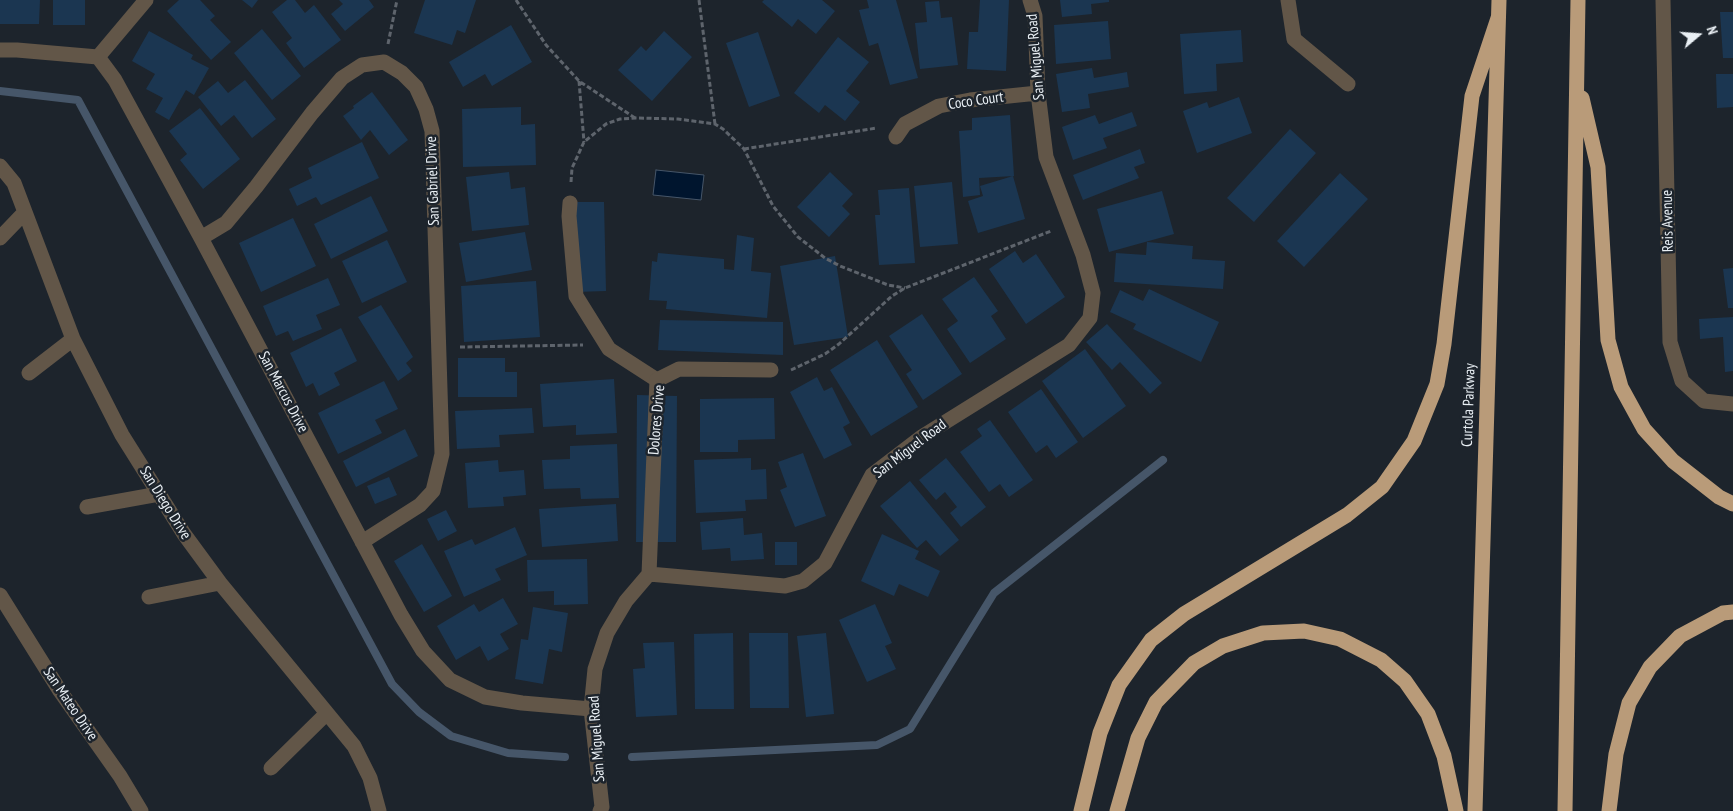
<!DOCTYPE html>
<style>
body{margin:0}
#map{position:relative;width:1733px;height:811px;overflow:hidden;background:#1d242c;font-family:"PT Sans Narrow",sans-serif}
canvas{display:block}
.north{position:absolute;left:1673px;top:10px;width:50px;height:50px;-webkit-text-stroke:4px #1d242c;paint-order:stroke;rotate:72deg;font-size:14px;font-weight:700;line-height:20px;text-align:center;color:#e9eff4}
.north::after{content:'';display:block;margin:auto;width:18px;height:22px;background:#e9eff4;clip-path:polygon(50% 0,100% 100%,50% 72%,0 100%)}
</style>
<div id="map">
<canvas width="1733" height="811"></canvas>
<div class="north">N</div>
</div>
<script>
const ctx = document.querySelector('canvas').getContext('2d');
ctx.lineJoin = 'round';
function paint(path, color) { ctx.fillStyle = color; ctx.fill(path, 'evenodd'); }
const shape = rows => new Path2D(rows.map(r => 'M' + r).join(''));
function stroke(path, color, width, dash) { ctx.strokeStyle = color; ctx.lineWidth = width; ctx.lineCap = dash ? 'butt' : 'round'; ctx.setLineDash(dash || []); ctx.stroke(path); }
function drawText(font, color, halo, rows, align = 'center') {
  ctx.font = font + ' "PT Sans Narrow",sans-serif'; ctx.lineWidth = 5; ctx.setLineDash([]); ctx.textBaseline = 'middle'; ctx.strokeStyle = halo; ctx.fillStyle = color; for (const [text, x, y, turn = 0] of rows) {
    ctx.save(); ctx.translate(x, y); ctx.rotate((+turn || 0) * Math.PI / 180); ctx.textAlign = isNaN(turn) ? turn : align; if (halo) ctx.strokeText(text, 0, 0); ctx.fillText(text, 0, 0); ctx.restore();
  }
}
const water = shape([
 [656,170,704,175,701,200,653,195,656,170]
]);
paint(water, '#00152e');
stroke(water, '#465669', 1);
stroke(shape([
 [0,91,78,100,392,684,419,712,451,736,508,753,565,757],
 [632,757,877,745,910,729,994,593,1163,460]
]), '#465669', 8);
paint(shape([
 [0,0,40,0,39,24,0,24],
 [53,0,85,0,85,25,53,25],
 [179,0,200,0,215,16,210,20,231,42,211,60,167,11],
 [242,0,258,0,252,8],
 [287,0,295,0,305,13,314,5,341,40,304,68,286,43,292,38,272,12],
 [339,0,369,0,374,7,345,31,331,14,343,4],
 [425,0,476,0,465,33,457,30,452,45,414,33],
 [764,0,822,0,835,11,816,34,798,19,792,27,762,2],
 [867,0,896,0,918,78,890,85,878,43,869,46,859,10,869,8],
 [980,0,1009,0,1006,71,967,69,969,32,978,32],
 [1060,0,1109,0,1109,2,1091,4,1092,14,1062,17],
 [939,1,941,18,952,17,958,65,920,69,915,23,927,22,925,2],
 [1720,12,1733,12,1733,58,1723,58],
 [1108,21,1111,59,1056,64,1054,25],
 [511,25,532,62,492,86,485,74,463,87,449,62],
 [262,29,301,76,272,100,234,53],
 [1241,30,1243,62,1216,64,1217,91,1184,94,1180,34],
 [149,31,193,55,191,59,209,68,194,95,186,90,169,120,155,112,163,98,146,89,155,74,132,61],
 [664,31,692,57,652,101,618,70,641,46,646,51],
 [758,32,780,96,749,107,726,43],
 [838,37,869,62,846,91,860,102,845,121,825,105,819,113,794,93],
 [1092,68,1094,78,1127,72,1129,87,1088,94,1090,108,1062,112,1056,74],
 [1716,74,1733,74,1733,107,1717,108],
 [245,80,276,119,252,138,234,115,221,126,198,97,218,81,228,93],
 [372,92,408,140,389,155,370,130,361,140,343,116,354,108,353,106],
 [1239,97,1252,133,1197,153,1183,111,1207,102,1209,108],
 [521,107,521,125,535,124,536,165,463,167,462,109],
 [200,108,240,159,203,189,180,160,187,154,169,131],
 [1132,112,1137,126,1103,138,1107,148,1073,160,1062,127,1095,115,1099,124],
 [1010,115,1014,176,979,178,980,195,963,197,959,131,972,130,972,118],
 [1290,129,1316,153,1254,222,1227,198],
 [362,142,379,178,321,205,316,197,297,206,289,189,312,178,308,168],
 [1140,149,1145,163,1134,167,1139,178,1083,200,1073,175],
 [509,172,511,189,525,187,529,225,472,231,466,177],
 [830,172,853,194,842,206,850,214,829,237,797,207],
 [1340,173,1368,199,1304,267,1277,241],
 [1013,176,1025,219,978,233,968,201,983,196,980,186],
 [952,182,958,244,920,247,914,186],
 [909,188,915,263,879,265,875,215,880,215,878,190],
 [1162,191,1174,234,1109,252,1097,209],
 [371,196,388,231,331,259,314,224],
 [572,202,604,202,606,291,575,292],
 [293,218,316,266,261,292,239,243],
 [525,232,532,270,466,282,459,243],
 [737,235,754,238,751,271,771,273,767,318,666,309,667,301,649,300,652,261,657,262,658,253,724,259,724,269,734,270],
 [387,240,407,282,362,303,342,261],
 [1147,242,1193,246,1192,259,1225,261,1223,289,1114,282,1116,253,1146,255],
 [1015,251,1023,263,1036,254,1065,297,1026,324,989,269],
 [835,256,848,337,794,345,780,266],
 [1733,268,1733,308,1728,308,1723,269],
 [974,277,998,311,991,316,1006,339,970,363,947,329,958,321,942,299],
 [328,278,340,305,316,315,322,329,293,341,288,331,276,336,263,306],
 [536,281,540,337,464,342,461,286],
 [1149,289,1219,322,1201,362,1133,329,1136,324,1110,312,1120,290,1143,301],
 [381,305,413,357,406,363,412,371,398,381,358,317],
 [922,314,962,374,923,400,906,374,912,370,889,336],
 [1733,317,1733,371,1725,372,1723,337,1700,339,1699,319],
 [660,320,783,322,783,355,658,350],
 [1107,324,1162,383,1150,394,1120,362,1112,370,1086,342],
 [341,328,357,361,334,373,340,385,319,396,313,383,306,387,290,353],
 [877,340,918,407,871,436,830,370],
 [1085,349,1126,406,1083,438,1042,381],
 [458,358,505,358,505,372,517,372,517,397,458,397],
 [817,377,824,391,832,387,850,423,843,427,852,445,824,459,790,392],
 [614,379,617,433,576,435,576,425,543,427,540,384],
 [384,381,398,409,375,420,382,433,338,454,318,413],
 [1041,389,1078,442,1056,458,1047,445,1036,453,1008,412],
 [637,395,677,396,676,542,636,542],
 [774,398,775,439,738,440,738,452,700,452,700,399],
 [532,408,534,433,499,435,500,447,457,449,455,411],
 [990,420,1033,480,1009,497,1000,484,989,492,960,452,982,436,977,429],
 [405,429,418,456,356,487,343,461],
 [617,444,619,498,581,499,580,488,544,489,542,460,570,459,570,446],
 [803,453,826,516,795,527,780,490,787,487,778,462],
 [751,458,751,470,766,469,767,499,745,500,746,511,696,513,694,460],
 [946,458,986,507,961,527,950,513,957,507,945,492,936,500,919,480],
 [498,460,499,472,524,470,526,495,503,497,504,506,468,508,465,463],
 [389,477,397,495,375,504,367,486],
 [910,481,959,540,940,556,926,540,917,548,880,506],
 [616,504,618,541,542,547,539,509],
 [446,510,457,531,438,541,427,519],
 [743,518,744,535,762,533,764,559,731,561,730,548,702,550,700,522],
 [515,527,527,555,495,569,501,580,464,597,444,551,472,539,475,545],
 [882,534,919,551,915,559,940,571,928,597,899,584,894,596,861,581],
 [775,542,797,542,797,565,775,565],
 [422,544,452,596,424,612,394,561],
 [587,559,588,604,554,605,554,591,528,592,527,560],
 [503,598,518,624,500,634,509,649,488,661,480,646,456,660,437,626,474,604,479,612],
 [875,604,892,643,885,646,896,669,867,682,839,620],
 [533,607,568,613,562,652,549,649,543,684,515,679,521,639,528,640],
 [733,633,734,709,695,709,694,634],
 [749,633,788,633,789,708,750,708],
 [826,633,834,714,806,717,797,636],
 [674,642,677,715,636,717,633,669,645,668,643,643]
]), '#1b3651');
stroke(shape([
 [516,0,546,45,579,81,635,118],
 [699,0,715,124],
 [388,44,397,0],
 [579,81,584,142],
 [744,149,877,128],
 [571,182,572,168,584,142,606,124,620,119,636,118,678,119,715,124,723,129,744,149,773,206,798,237,825,258,840,266,888,285,905,288],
 [460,347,583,345],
 [791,370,825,354,839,344,892,296,905,288,1051,231]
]), '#5e646c', 3, [5, 2.5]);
stroke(shape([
 [570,203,569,216,576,296,609,349,657,380]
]), '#625648', 15);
stroke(shape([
 [1288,0,1294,39,1348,84],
 [1663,0,1670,342,1682,381,1704,401,1733,404],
 [0,50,17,50,98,57,115,80,201,238,401,615,423,651,450,680,485,697,522,703,591,709],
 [98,57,146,0],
 [896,137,905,124,939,106,970,100,1038,93],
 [0,166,14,183,73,339,122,435,184,534,220,583,354,746,370,778,379,811],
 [0,238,25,212],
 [201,238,226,223,256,187,312,113,342,78,362,65,384,62,402,73,416,87,426,109,432,131,442,454,433,491,420,505,362,542],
 [29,373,73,339],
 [87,507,159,494],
 [649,574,657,380,679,369,771,370],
 [0,595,60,691,120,776,141,811],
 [149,597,220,583],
 [271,768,326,714],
 [600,811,602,807,591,709,595,669,607,633,626,601,649,574,785,586,803,581,825,563,872,475,923,436,1069,345,1090,318,1093,293,1083,255,1046,157,1038,93,1035,16,1030,0]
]), '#625648', 15);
stroke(shape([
 [1582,98,1598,167,1608,340,1621,387,1644,429,1673,461,1719,497,1733,504],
 [1081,811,1100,733,1119,685,1151,640,1184,614,1347,515,1382,487,1414,441,1437,384,1444,344,1472,96,1498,18],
 [1117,811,1138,738,1156,702,1194,663,1223,646,1263,633,1304,631,1340,639,1381,660,1405,681,1428,714,1444,756,1456,811],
 [1475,811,1499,0],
 [1565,811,1578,0],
 [1609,811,1616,754,1629,703,1650,667,1680,636,1723,613,1733,612]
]), '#b99b79', 15);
drawText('15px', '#e9eff4', '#1d242c', [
 ["San Miguel Road",1036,57,-95],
 ["Coco Court",976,101,-8],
 ["San Gabriel Drive",433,181,-92],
 ["Reis Avenue",1668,221,-91],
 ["San Marcus Drive",283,392,62],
 ["Curtola Parkway",1469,405,-88],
 ["Dolores Drive",657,420,-85],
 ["San Miguel Road",910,449,-37],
 ["San Diego Drive",165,503,58],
 ["San Mateo Drive",70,704,56],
 ["San Miguel Road",597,739,-94]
]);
</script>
